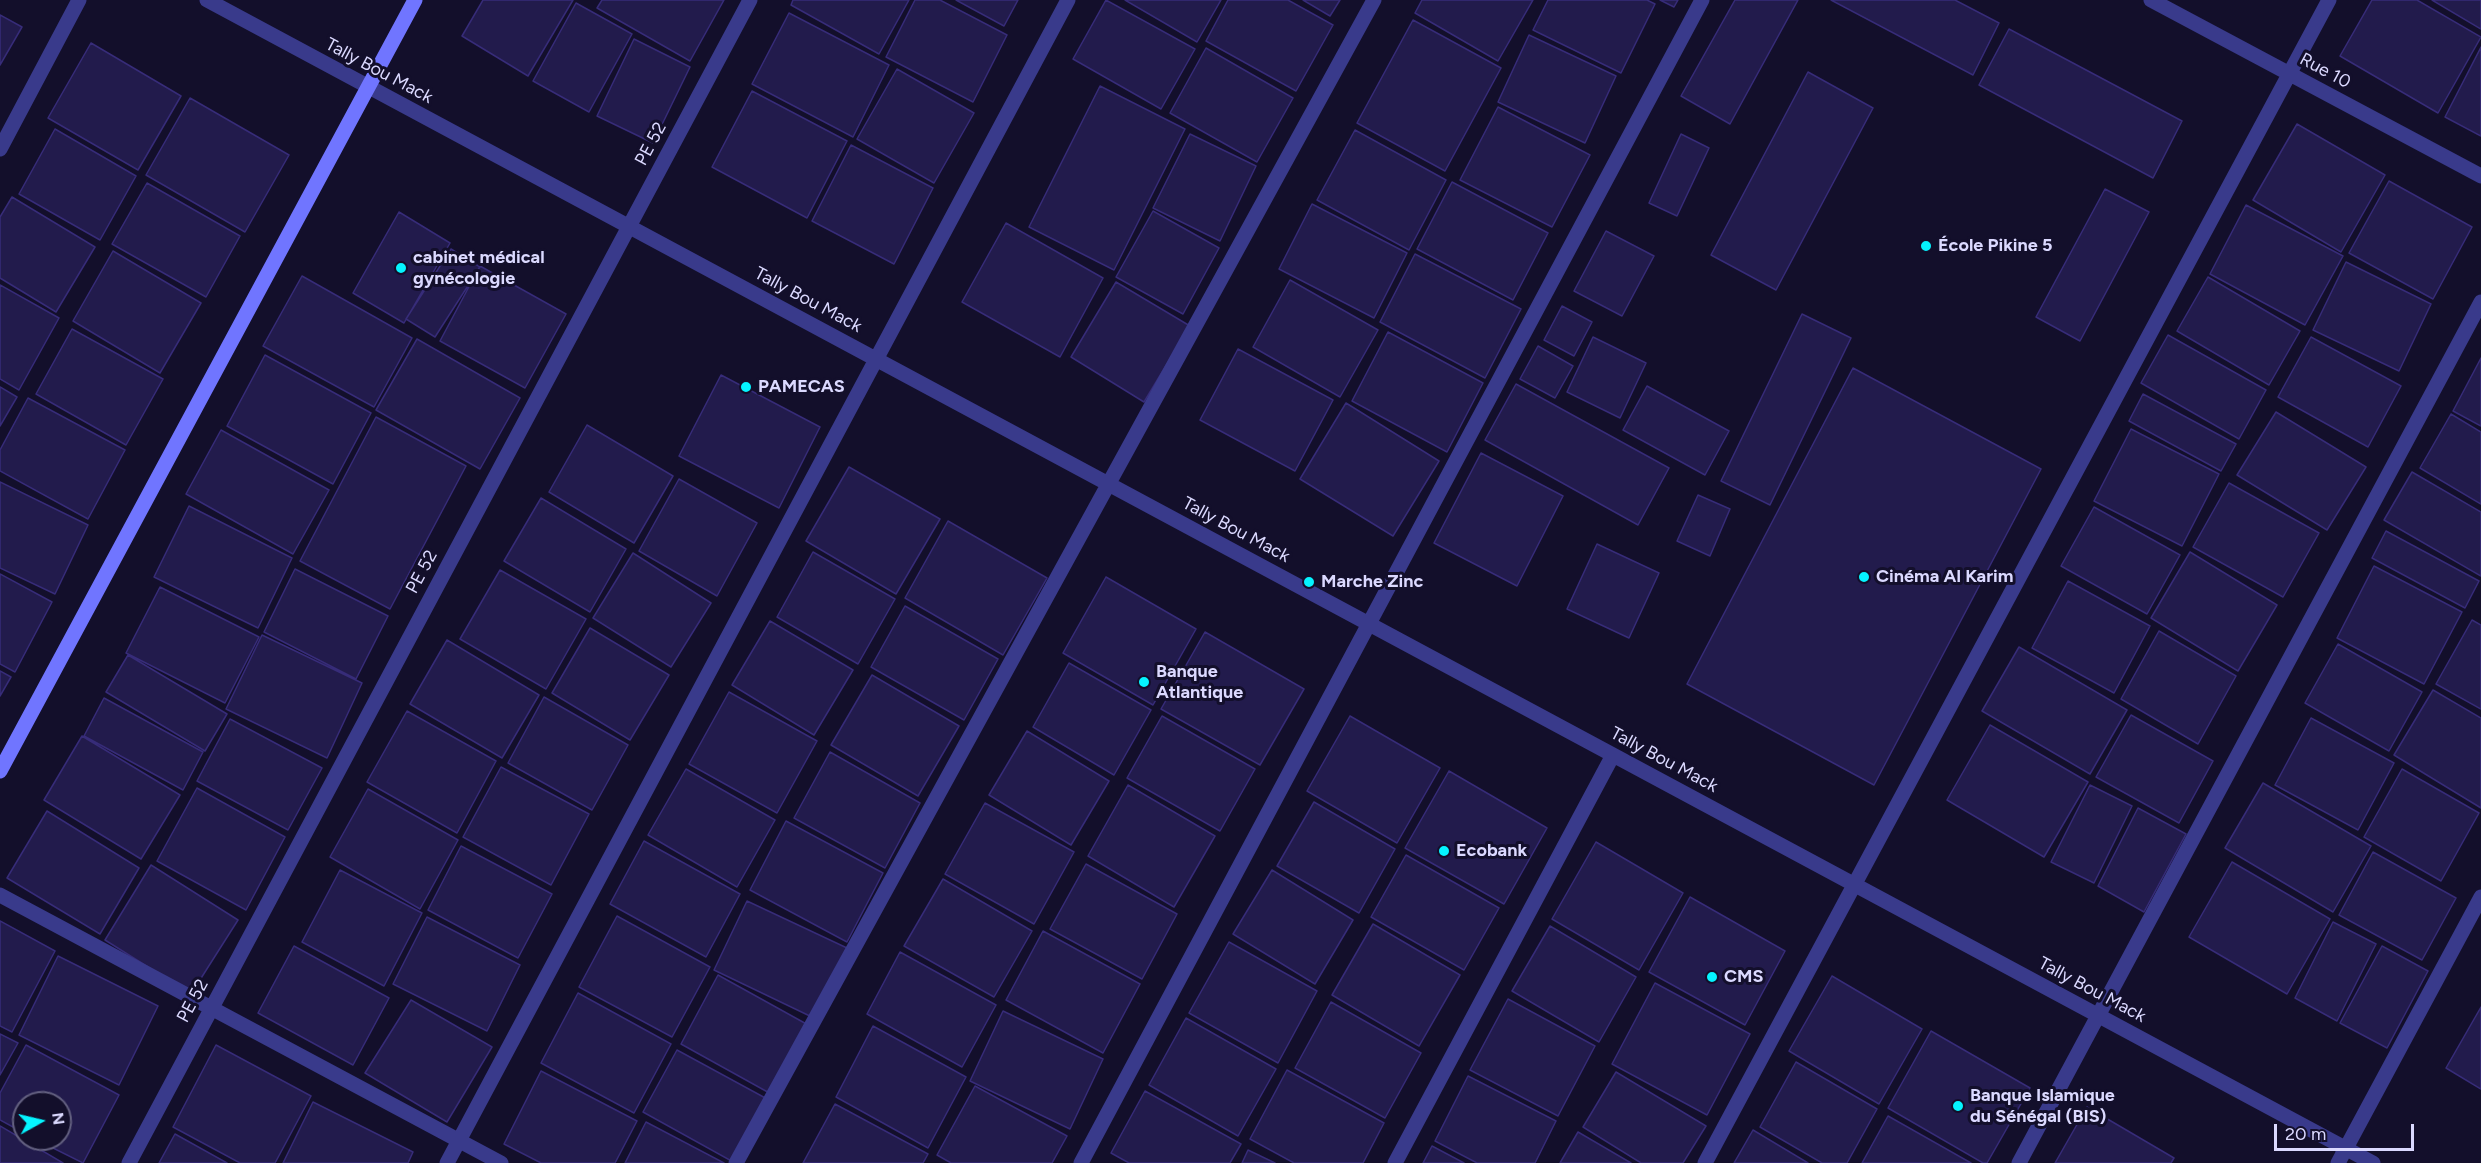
<!DOCTYPE html>
<meta charset="utf-8">
<style>
body{margin:0}
#map{position:relative;width:2481px;height:1163px;overflow:hidden;background:#130f2b;font-family:Figtree,sans-serif}
canvas{display:block}
.north{position:absolute;left:12px;top:1091px;width:60px;height:60px;box-sizing:border-box;background:#130f2b;border:2px solid #636080;border-radius:50%;rotate:82deg;font-size:16px;font-weight:700;line-height:24px;text-align:center;color:#dbd9ff}
.north::after{content:'';display:block;margin:auto;width:21px;height:27px;background:#05f4ff;clip-path:polygon(50% 0,100% 100%,50% 72%,0 100%)}
.scale{position:absolute;left:2274px;top:1124px;width:140px;height:27px;box-sizing:border-box;border:3px solid #dbd9ff;border-top:0;padding-left:8px;font-size:18px;line-height:21px;white-space:nowrap;color:#dbd9ff;-webkit-text-stroke:4px #130f2b;paint-order:stroke}
</style>
<div id="map">
<canvas width="2481" height="1163"></canvas>
<div class="north">N</div>
<div class="scale">20 m</div>
</div>
<script>
const ctx = document.querySelector('canvas').getContext('2d');
ctx.lineJoin = 'round';
function paint(path, color) { ctx.fillStyle = color; ctx.fill(path, 'evenodd'); }
const shape = rows => new Path2D(rows.map(r => 'M' + r).join(''));
function stroke(path, color, width, dash) { ctx.strokeStyle = color; ctx.lineWidth = width; ctx.lineCap = dash ? 'butt' : 'round'; ctx.setLineDash(dash || []); ctx.stroke(path); }
function drawText(font, color, halo, rows, align = 'center') {
  ctx.font = font + ' Figtree,sans-serif'; ctx.lineWidth = 6; ctx.setLineDash([]); ctx.textBaseline = 'middle'; ctx.strokeStyle = halo; ctx.fillStyle = color; for (const [text, x, y, turn = 0] of rows) {
    ctx.save(); ctx.translate(x, y); ctx.rotate((+turn || 0) * Math.PI / 180); ctx.textAlign = isNaN(turn) ? turn : align; if (halo) ctx.strokeText(text, 0, 0); ctx.fillText(text, 0, 0); ctx.restore();
  }
}
const building = shape([
 [483,0,573,0,528,76,462,36,483,0],
 [602,0,724,0,690,61,597,8,602,0],
 [793,0,909,0,879,54,791,5,793,0],
 [915,0,940,0,1007,35,973,102,886,57,915,0],
 [956,0,1018,0,1004,26,956,0],
 [1106,0,1195,49,1161,109,1073,59,1106,0],
 [1125,0,1221,0,1197,42,1125,0],
 [1228,0,1288,0,1333,25,1296,91,1206,41,1228,0],
 [1303,0,1340,0,1330,16,1303,0],
 [1422,0,1533,0,1498,61,1415,13,1422,0],
 [1548,0,1647,0,1655,4,1621,73,1533,30,1548,0],
 [1660,0,1678,0,1674,7,1660,0],
 [1735,0,1798,0,1730,124,1681,96,1735,0],
 [1831,0,1955,0,1999,23,1973,75,1831,0],
 [2372,0,2417,0,2481,37,2438,113,2340,56,2372,0],
 [2432,0,2481,0,2481,29,2432,0],
 [576,3,632,34,589,112,533,81,576,3],
 [789,13,889,65,853,137,752,84,789,13],
 [0,15,22,27,0,65,0,15],
 [1413,20,1501,68,1445,171,1357,123,1413,20],
 [2009,29,2182,121,2153,178,1979,85,2009,29],
 [1529,35,1616,76,1585,143,1498,102,1529,35],
 [634,39,690,67,653,143,597,116,634,39],
 [91,43,181,96,138,170,48,118,91,43],
 [2481,47,2481,136,2445,117,2481,47],
 [1206,48,1293,98,1257,162,1170,113,1206,48],
 [897,69,974,113,934,183,857,139,897,69],
 [1808,72,1873,108,1776,290,1711,255,1808,72],
 [1100,86,1185,129,1114,270,1029,227,1100,86],
 [752,91,847,141,807,218,712,167,752,91],
 [190,98,289,155,245,232,146,175,190,98],
 [1498,107,1590,155,1552,227,1460,180,1498,107],
 [2297,124,2385,175,2341,252,2253,200,2297,124],
 [55,129,136,176,100,240,19,194,55,129],
 [1355,130,1446,180,1409,250,1317,200,1355,130],
 [1190,134,1256,166,1220,241,1153,208,1190,134],
 [1681,134,1709,148,1677,216,1649,203,1681,134],
 [851,145,933,188,894,264,812,221,851,145],
 [2389,181,2472,227,2433,299,2349,253,2389,181],
 [1452,182,1548,233,1513,300,1417,249,1452,182],
 [147,183,240,236,206,297,112,244,147,183],
 [2105,189,2149,212,2080,341,2036,317,2105,189],
 [12,197,95,247,56,312,0,278,0,217,12,197],
 [1312,204,1407,253,1374,318,1279,269,1312,204],
 [2246,205,2343,256,2305,325,2210,274,2246,205],
 [1153,211,1219,248,1183,314,1116,277,1153,211],
 [399,212,450,243,404,323,353,293,399,212],
 [1006,223,1103,278,1060,357,962,302,1006,223],
 [1606,231,1654,256,1622,316,1574,291,1606,231],
 [451,249,480,267,435,337,406,319,451,249],
 [113,251,201,303,160,373,73,321,113,251],
 [1415,254,1521,309,1485,378,1380,322,1415,254],
 [2346,262,2431,304,2399,371,2313,330,2346,262],
 [480,266,566,314,525,388,440,341,480,266],
 [302,276,412,338,374,407,263,346,302,276],
 [2208,277,2300,331,2269,385,2177,331,2208,277],
 [1290,280,1378,330,1340,397,1253,347,1290,280],
 [1116,282,1190,326,1144,402,1071,357,1116,282],
 [0,285,59,318,19,390,0,379,0,285],
 [1562,306,1592,322,1574,356,1544,340,1562,306],
 [1802,314,1851,338,1770,505,1721,481,1802,314],
 [72,329,163,379,126,445,36,394,72,329],
 [1388,332,1483,383,1447,452,1352,401,1388,332],
 [2168,335,2266,390,2239,439,2141,383,2168,335],
 [1593,337,1646,363,1620,418,1567,392,1593,337],
 [2311,337,2401,386,2368,447,2278,397,2311,337],
 [417,339,520,398,480,469,376,410,417,339],
 [1538,346,1573,366,1555,398,1520,379,1538,346],
 [1238,349,1333,400,1295,471,1200,420,1238,349],
 [265,355,371,413,333,484,227,426,265,355],
 [2481,358,2481,426,2453,411,2481,358],
 [1853,368,2041,469,1874,785,1687,684,1853,368],
 [721,375,820,427,779,508,679,456,721,375],
 [1516,384,1669,468,1638,525,1485,440,1516,384],
 [1647,386,1729,431,1705,475,1623,430,1647,386],
 [0,387,17,397,0,426,0,387],
 [2143,394,2236,444,2221,471,2129,421,2143,394],
 [28,398,125,450,88,519,0,471,0,450,28,398],
 [1346,403,1439,461,1393,536,1300,479,1346,403],
 [2276,412,2366,467,2327,530,2237,475,2276,412],
 [2451,414,2481,432,2481,504,2420,468,2451,414],
 [376,417,466,466,390,609,300,561,376,417],
 [587,425,673,476,634,543,549,492,587,425],
 [2131,429,2219,474,2182,546,2094,501,2131,429],
 [221,430,329,490,293,554,186,494,221,430],
 [1481,453,1563,496,1517,586,1434,543,1481,453],
 [849,467,940,519,896,594,806,541,849,467],
 [2412,472,2481,512,2481,576,2384,520,2412,472],
 [679,479,757,523,717,596,639,551,679,479],
 [0,482,88,525,55,594,0,568,0,482],
 [2229,483,2319,533,2283,597,2193,547,2229,483],
 [1698,495,1730,509,1710,556,1677,541,1698,495],
 [541,498,626,549,590,612,504,561,541,498],
 [189,506,292,558,258,628,154,577,189,506],
 [2094,507,2180,555,2147,614,2061,566,2094,507],
 [948,521,1047,578,1003,655,905,598,948,521],
 [2386,531,2479,581,2465,608,2372,558,2386,531],
 [1597,544,1659,573,1629,638,1567,609,1597,544],
 [813,552,895,599,858,664,777,617,813,552],
 [2190,552,2277,605,2238,671,2151,618,2190,552],
 [633,553,711,603,671,667,593,618,633,553],
 [2374,566,2462,612,2424,684,2337,638,2374,566],
 [295,569,388,616,356,679,264,632,295,569],
 [500,570,586,619,546,689,460,639,500,570],
 [0,574,52,602,15,672,0,664,0,574],
 [1106,577,1196,629,1153,705,1063,653,1106,577],
 [2068,581,2150,626,2114,693,2032,648,2068,581],
 [160,587,259,637,225,703,126,653,160,587],
 [905,606,998,659,964,720,871,667,905,606],
 [2472,620,2481,625,2481,709,2436,684,2472,620],
 [770,621,853,670,814,735,732,685,770,621],
 [590,628,669,675,630,740,552,693,590,628],
 [2159,631,2236,676,2198,744,2121,699,2159,631],
 [1205,632,1304,689,1260,765,1161,709,1205,632],
 [262,635,362,683,327,758,226,709,262,635],
 [447,640,539,695,502,758,410,704,447,640],
 [2338,644,2422,692,2389,751,2305,703,2338,644],
 [2019,647,2127,710,2090,774,1982,711,2019,647],
 [128,655,227,714,205,751,106,692,128,655],
 [1069,663,1151,710,1114,775,1033,727,1069,663],
 [0,671,11,677,0,696,0,671],
 [872,675,959,726,918,796,831,745,872,675],
 [2433,690,2481,718,2481,808,2394,755,2433,690],
 [729,692,817,741,777,813,689,764,729,692],
 [544,697,628,745,592,810,508,763,544,697],
 [104,698,203,752,183,790,84,736,104,698],
 [407,711,496,761,457,833,367,782,407,711],
 [2131,715,2213,761,2179,823,2096,777,2131,715],
 [1162,716,1255,769,1220,831,1127,778,1162,716],
 [1350,716,1440,768,1397,843,1307,791,1350,716],
 [2311,718,2394,763,2358,830,2275,785,2311,718],
 [230,719,322,768,288,830,197,781,230,719],
 [1990,725,2088,782,2044,857,1947,800,1990,725],
 [1027,731,1109,781,1071,845,989,795,1027,731],
 [82,736,180,795,141,859,44,800,82,736],
 [830,752,920,803,885,868,794,818,830,752],
 [501,767,589,814,551,885,463,837,501,767],
 [686,769,775,820,737,887,648,835,686,769],
 [2402,769,2479,813,2441,881,2364,837,2402,769],
 [1449,771,1547,828,1504,904,1405,848,1449,771],
 [2263,783,2371,846,2333,912,2225,848,2263,783],
 [1128,785,1215,836,1174,907,1088,856,1128,785],
 [2090,785,2132,806,2094,883,2051,862,2090,785],
 [197,788,285,837,246,910,157,861,197,788],
 [368,789,458,840,420,909,330,857,368,789],
 [1314,802,1395,849,1359,913,1277,866,1314,802],
 [985,803,1074,852,1034,924,945,874,985,803],
 [2138,808,2186,834,2144,912,2098,886,2138,808],
 [47,811,139,868,100,934,7,878,47,811],
 [786,821,883,873,847,942,750,890,786,821],
 [644,841,740,894,706,957,610,904,644,841],
 [1596,842,1683,893,1639,970,1552,919,1596,842],
 [461,846,552,894,518,958,428,910,461,846],
 [2373,852,2456,898,2422,960,2339,915,2373,852],
 [1406,855,1499,908,1464,970,1371,917,1406,855],
 [2232,862,2330,919,2287,994,2189,937,2232,862],
 [1086,864,1177,914,1142,979,1050,929,1086,864],
 [151,865,238,920,191,994,105,940,151,865],
 [340,870,422,913,384,986,302,942,340,870],
 [1272,870,1353,920,1315,984,1233,934,1272,870],
 [943,879,1032,931,994,997,904,946,943,879],
 [1690,897,1785,951,1745,1025,1649,972,1690,897],
 [747,901,847,948,814,1018,714,970,747,901],
 [617,916,710,967,672,1037,579,987,617,916],
 [427,917,520,965,487,1031,393,984,427,917],
 [0,921,55,951,12,1032,0,1026,0,921],
 [2333,922,2376,944,2337,1021,2295,998,2333,922],
 [1373,924,1460,975,1419,1046,1332,995,1373,924],
 [1550,926,1636,977,1599,1042,1512,991,1550,926],
 [1043,931,1140,984,1103,1053,1006,1000,1043,931],
 [1229,942,1317,991,1278,1063,1189,1013,1229,942],
 [294,946,389,998,353,1065,258,1013,294,946],
 [2382,946,2428,971,2387,1048,2340,1023,2382,946],
 [900,952,996,1005,962,1067,867,1014,900,952],
 [58,956,158,1006,119,1085,19,1035,58,956],
 [718,975,810,1026,773,1095,681,1044,718,975],
 [1832,976,1922,1029,1879,1104,1789,1051,1832,976],
 [1655,983,1750,1034,1707,1115,1612,1064,1655,983],
 [578,993,671,1044,634,1113,541,1063,578,993],
 [1508,999,1595,1046,1558,1116,1470,1070,1508,999],
 [411,1000,492,1047,447,1122,365,1073,411,1000],
 [1331,1002,1421,1053,1385,1118,1295,1068,1331,1002],
 [2481,1007,2481,1089,2446,1068,2481,1007],
 [1003,1011,1103,1059,1070,1129,970,1081,1003,1011],
 [1186,1018,1276,1069,1238,1136,1149,1085,1186,1018],
 [873,1026,966,1077,928,1148,836,1097,873,1026],
 [1931,1031,2030,1088,1987,1163,1983,1163,1888,1108,1931,1031],
 [0,1034,18,1043,0,1075,0,1034],
 [26,1045,119,1095,83,1163,35,1139,60,1139,60,1103,24,1103,24,1133,0,1120,0,1093,26,1045],
 [216,1045,311,1096,275,1163,240,1163,173,1127,216,1045],
 [677,1050,769,1100,735,1163,643,1112,677,1050],
 [1796,1062,1877,1109,1847,1163,1822,1163,1760,1127,1796,1062],
 [1287,1070,1384,1123,1363,1163,1294,1163,1250,1139,1287,1070],
 [541,1071,637,1121,615,1163,541,1163,504,1144,541,1071],
 [1616,1072,1706,1126,1683,1163,1641,1163,1583,1127,1616,1072],
 [1468,1076,1556,1121,1535,1163,1477,1163,1435,1141,1468,1076],
 [975,1086,1067,1136,1052,1163,951,1163,937,1155,975,1086],
 [1145,1091,1241,1144,1230,1163,1129,1163,1111,1153,1145,1091],
 [313,1102,413,1152,408,1163,283,1163,313,1102],
 [835,1104,928,1154,923,1163,803,1163,835,1104],
 [2087,1107,2174,1158,2171,1163,2055,1163,2087,1107],
 [1888,1116,1971,1163,1862,1163,1888,1116],
 [646,1122,724,1163,625,1163,646,1122],
 [0,1126,63,1163,0,1163,0,1126],
 [1753,1130,1808,1163,1734,1163,1753,1130],
 [1578,1132,1631,1163,1560,1163,1578,1132],
 [175,1134,227,1163,159,1163,175,1134],
 [1432,1146,1464,1163,1423,1163,1432,1146],
 [1248,1150,1275,1163,1242,1163,1248,1150]
]);
paint(building, '#221b4c');
stroke(building, '#372c79', 1.5);
stroke(shape([
 [207,0,2373,1163],
 [2151,0,2481,176],
 [0,149,79,0],
 [0,895,501,1163],
 [129,1163,750,0],
 [447,1163,1068,0],
 [736,1163,1374,0],
 [1081,1163,1702,0],
 [1395,1163,1613,755],
 [1705,1163,2329,0],
 [2019,1163,2481,302],
 [2338,1163,2481,897]
]), '#393a8b', 15);
stroke(shape([
 [0,771,415,0]
]), '#7075ff', 15);
for (const [x, y, r, color] of [
 [1926,246,6,"#05f4ff"],
 [401,268,6,"#05f4ff"],
 [746,387,6,"#05f4ff"],
 [1864,577,6,"#05f4ff"],
 [1309,582,6,"#05f4ff"],
 [1144,682,6,"#05f4ff"],
 [1444,851,6,"#05f4ff"],
 [1712,977,6,"#05f4ff"],
 [1958,1106,6,"#05f4ff"]
]) { const dot = new Path2D(); dot.arc(x, y, r, 0, 2 * Math.PI); ctx.fillStyle = color; ctx.fill(dot); stroke(dot, '#130f2b', 2); }
drawText('18px', '#dbd9ff', '#130f2b', [
 ["Tally Bou Mack",379,71,28],
 ["Rue 10",2325,71,28],
 ["PE 52",651,144,-62],
 ["Tally Bou Mack",808,300,28],
 ["Tally Bou Mack",1236,530,28],
 ["PE 52",422,572,-62],
 ["Tally Bou Mack",1664,760,28],
 ["Tally Bou Mack",2092,990,28],
 ["PE 52",193,1001,-62]
]);
drawText('bold 18px', '#dbd9ff', '#130f2b', [
 ["École Pikine 5",1938,246],
 ["cabinet médical",413,258],
 ["gynécologie",413,279],
 ["PAMECAS",758,387],
 ["Cinéma Al Karim",1876,577],
 ["Marche Zinc",1321,582],
 ["Banque",1156,672],
 ["Atlantique",1156,693],
 ["Ecobank",1456,851],
 ["CMS",1724,977],
 ["Banque Islamique",1970,1096],
 ["du Sénégal (BIS)",1970,1117]
], 'left');
</script>
